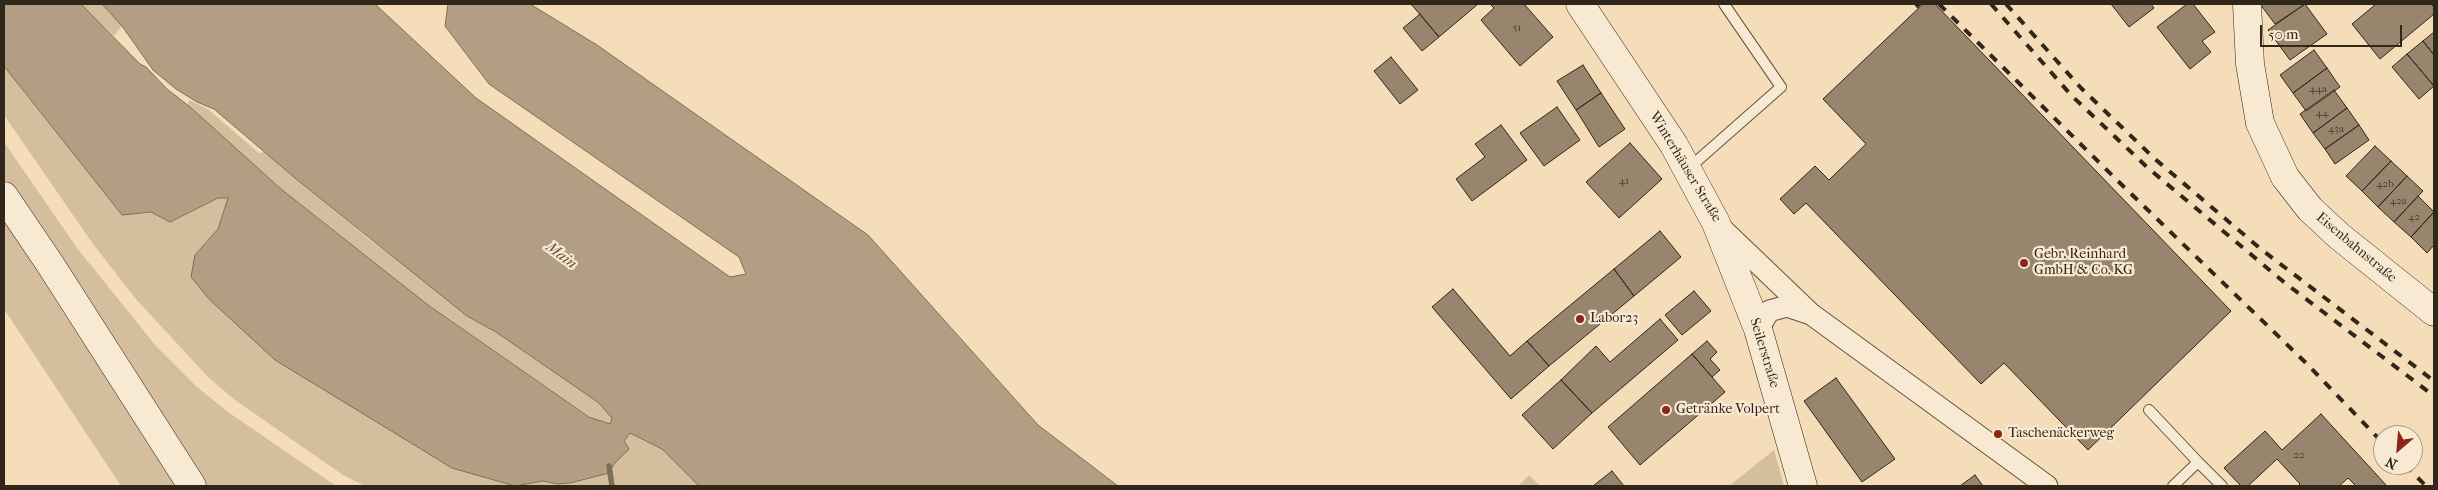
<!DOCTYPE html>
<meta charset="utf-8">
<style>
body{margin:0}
#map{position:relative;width:2438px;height:490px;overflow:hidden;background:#f5ddb9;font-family:"IM FELL French Canon",serif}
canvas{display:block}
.frame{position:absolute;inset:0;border:5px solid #31261a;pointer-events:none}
.north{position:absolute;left:2373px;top:425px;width:50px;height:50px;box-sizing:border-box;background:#f8e9d2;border:1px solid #a89b88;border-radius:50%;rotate:207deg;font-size:14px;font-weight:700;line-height:20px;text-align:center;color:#31261a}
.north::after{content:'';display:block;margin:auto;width:18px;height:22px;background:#8f2418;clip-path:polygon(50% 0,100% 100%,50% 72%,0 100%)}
.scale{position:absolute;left:2260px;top:25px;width:142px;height:22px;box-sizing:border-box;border:2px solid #31261a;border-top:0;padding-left:6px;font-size:15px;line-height:18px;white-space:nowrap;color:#31261a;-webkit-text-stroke:4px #f8e9d2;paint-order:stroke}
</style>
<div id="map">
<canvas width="2438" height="490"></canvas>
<div class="frame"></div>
<div class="north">N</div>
<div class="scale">50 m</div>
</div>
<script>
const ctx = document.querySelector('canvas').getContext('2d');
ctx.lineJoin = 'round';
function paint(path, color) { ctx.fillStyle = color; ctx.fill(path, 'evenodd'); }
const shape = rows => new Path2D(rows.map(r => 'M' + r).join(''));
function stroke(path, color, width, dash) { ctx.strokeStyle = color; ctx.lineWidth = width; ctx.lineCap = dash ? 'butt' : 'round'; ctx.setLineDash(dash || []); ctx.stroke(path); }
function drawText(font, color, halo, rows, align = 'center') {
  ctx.font = font + ' "IM FELL French Canon",serif'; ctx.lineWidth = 4.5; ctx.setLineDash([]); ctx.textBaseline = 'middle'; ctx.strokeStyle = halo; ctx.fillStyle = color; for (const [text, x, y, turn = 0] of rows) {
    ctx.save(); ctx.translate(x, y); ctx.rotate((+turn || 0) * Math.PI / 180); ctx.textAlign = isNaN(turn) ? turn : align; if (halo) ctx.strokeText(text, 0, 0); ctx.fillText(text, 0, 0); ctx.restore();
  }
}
paint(shape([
 [81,4,102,4,122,26,114,36],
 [4,66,122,215,151,212,170,222,218,198,228,198,218,229,195,255,515,486,543,481,557,484,609,473,614,464,629,449,623,441,630,433,662,449,699,486,365,486,343,475,235,400,208,377,135,298,93,244,4,115],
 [190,100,209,110,259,153,265,152,369,239,438,290,467,316,496,332,599,403,613,418,610,424,590,417,428,305,281,189,187,105],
 [4,142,77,248,156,346,197,387,228,412,336,486,205,486,122,354,4,178],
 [4,209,185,486,121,486,4,309],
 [1774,450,1784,486,1729,486],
 [1529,475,1540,486,1518,486]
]), '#d4be9e');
const water = shape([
 [4,4,81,4,140,64,146,67,167,89,190,107,281,189,428,305,589,417,610,424,612,418,599,403,496,332,467,316,295,178,214,109,197,102,176,89,153,70,122,26,102,4,375,4,476,98,730,277,746,274,739,257,489,84,445,26,448,4,530,4,597,45,868,235,1038,425,1118,486,699,486,662,449,630,433,624,441,629,449,614,464,609,473,570,483,557,484,543,481,515,486,452,468,275,360,210,300,191,277,195,255,218,229,228,198,218,198,170,222,151,212,122,215,4,66,4,4]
]);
paint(water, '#b29f83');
stroke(water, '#7e6f59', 1);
stroke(shape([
 [609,466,612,486]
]), '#7e6f59', 5.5);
const building = shape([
 [1411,4,1478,4,1439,37,1411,4],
 [1490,4,1524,4,1553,37,1520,66,1481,20,1494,8,1490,4],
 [1923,4,1935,4,2231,311,2088,450,2004,363,1981,384,1806,203,1794,214,1780,199,1815,166,1829,180,1866,144,1823,99,1923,4],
 [2111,4,2151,4,2154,8,2129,27,2111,4],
 [2187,4,2193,4,2215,32,2202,41,2211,52,2190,69,2157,27,2187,4],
 [2260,4,2305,4,2275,24,2260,4],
 [2305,4,2327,34,2290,60,2268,30,2305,4],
 [2376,4,2431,4,2434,7,2434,14,2380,59,2352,24,2376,4],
 [1420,14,1439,37,1422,51,1403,28,1420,14],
 [2434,32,2434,55,2423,41,2434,32],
 [2423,41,2434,55,2434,86,2407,54,2423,41],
 [2314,50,2327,68,2293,93,2280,75,2314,50],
 [2407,54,2434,86,2419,99,2392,67,2407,54],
 [1391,57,1418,90,1400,104,1374,71,1391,57],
 [1583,65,1601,93,1576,110,1557,81,1583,65],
 [2327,68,2340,87,2306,111,2293,93,2327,68],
 [2334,90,2347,108,2313,133,2300,114,2334,90],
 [1601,93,1625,129,1599,147,1576,110,1601,93],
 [1557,107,1580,140,1544,166,1520,133,1557,107],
 [2347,108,2359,125,2325,149,2313,133,2347,108],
 [1501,125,1527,160,1472,201,1456,179,1485,157,1475,144,1501,125],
 [2359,125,2369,140,2335,164,2325,149,2359,125],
 [1630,143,1662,179,1619,218,1586,182,1630,143],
 [2375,146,2391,161,2362,191,2346,176,2375,146],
 [2391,161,2407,176,2378,207,2362,191,2391,161],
 [2407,176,2423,191,2394,222,2378,207,2407,176],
 [2418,196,2434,212,2411,237,2394,222,2418,196],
 [2434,212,2434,245,2427,253,2411,237,2434,212],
 [1660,231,1681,257,1634,296,1614,269,1660,231],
 [1614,269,1634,296,1549,366,1527,341,1614,269],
 [1453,289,1510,356,1527,341,1549,366,1511,399,1432,307,1453,289],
 [1694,291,1711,311,1682,335,1665,315,1694,291],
 [1660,319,1678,340,1592,413,1561,380,1596,346,1610,362,1660,319],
 [1707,341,1717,352,1710,359,1720,370,1712,377,1692,354,1707,341],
 [1692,354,1725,392,1640,465,1608,427,1692,354],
 [1836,378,1895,459,1862,482,1804,401,1836,378],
 [1561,380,1592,413,1553,449,1522,415,1561,380],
 [2321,414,2386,485,2384,486,2356,486,2348,478,2339,486,2298,486,2300,484,2277,459,2248,486,2241,486,2224,468,2265,431,2282,450,2321,414],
 [1612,471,1624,486,1593,486,1612,471],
 [1975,475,1983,486,1960,486,1975,475]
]);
paint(building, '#97856d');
stroke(building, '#31261a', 1);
const lane = shape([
 [1689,168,1781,87,1724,4],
 [2149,410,2198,462,2173,486],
 [2198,462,2222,486]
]);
const street = shape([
 [1718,225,1811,314,2047,486],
 [1758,329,1769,311,1787,306,1811,314]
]);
const secondary = shape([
 [1580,4,1674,145,1716,223,1758,329,1803,486],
 [2247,4,2250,64,2260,123,2285,177,2310,209,2339,236,2434,312],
 [4,196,50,264,192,486]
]);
stroke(lane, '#625442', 12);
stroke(street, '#625442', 23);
stroke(secondary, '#31261a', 29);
stroke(lane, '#f8e9d2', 10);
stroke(street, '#f8e9d2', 21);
stroke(secondary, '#f8e9d2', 28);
stroke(shape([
 [1916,4,1919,7],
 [1939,4,2123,186,2305,362,2383,443],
 [1991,4,2072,96,2148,168,2285,283,2434,396],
 [2006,4,2081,88,2155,159,2262,250,2434,381],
 [2405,465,2426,486]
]), '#31261a', 4, [9, 9]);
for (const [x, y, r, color] of [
 [2024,263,5,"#8f2418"],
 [1580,319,5,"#8f2418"],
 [1666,410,5,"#8f2418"],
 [1998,434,5,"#8f2418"]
]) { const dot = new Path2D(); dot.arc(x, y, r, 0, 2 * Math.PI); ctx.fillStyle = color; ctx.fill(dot); stroke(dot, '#f8e9d2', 2); }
drawText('11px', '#4a3e2f', null, [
 ["51",1517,28],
 ["44a",2318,89],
 ["44",2322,113],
 ["43a",2336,129],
 ["41",1624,181],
 ["42b",2385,184],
 ["42a",2398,201],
 ["42",2414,217],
 ["22",2299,455]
]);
drawText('14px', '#31261a', '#f8e9d2', [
 ["Winterhäuser Straße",1685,167,59],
 ["Eisenbahnstraße",2356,248,40],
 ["Seilerstraße",1764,353,73]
]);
drawText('14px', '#31261a', '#f8e9d2', [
 ["Gebr. Reinhard",2034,255],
 ["GmbH & Co. KG",2034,271],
 ["Labor23",1590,319],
 ["Getränke Volpert",1676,410],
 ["Taschenäckerweg",2008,434]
], 'left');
drawText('italic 15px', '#5e503f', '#f8e9d2', [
 ["Main",561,256,37]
]);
</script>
